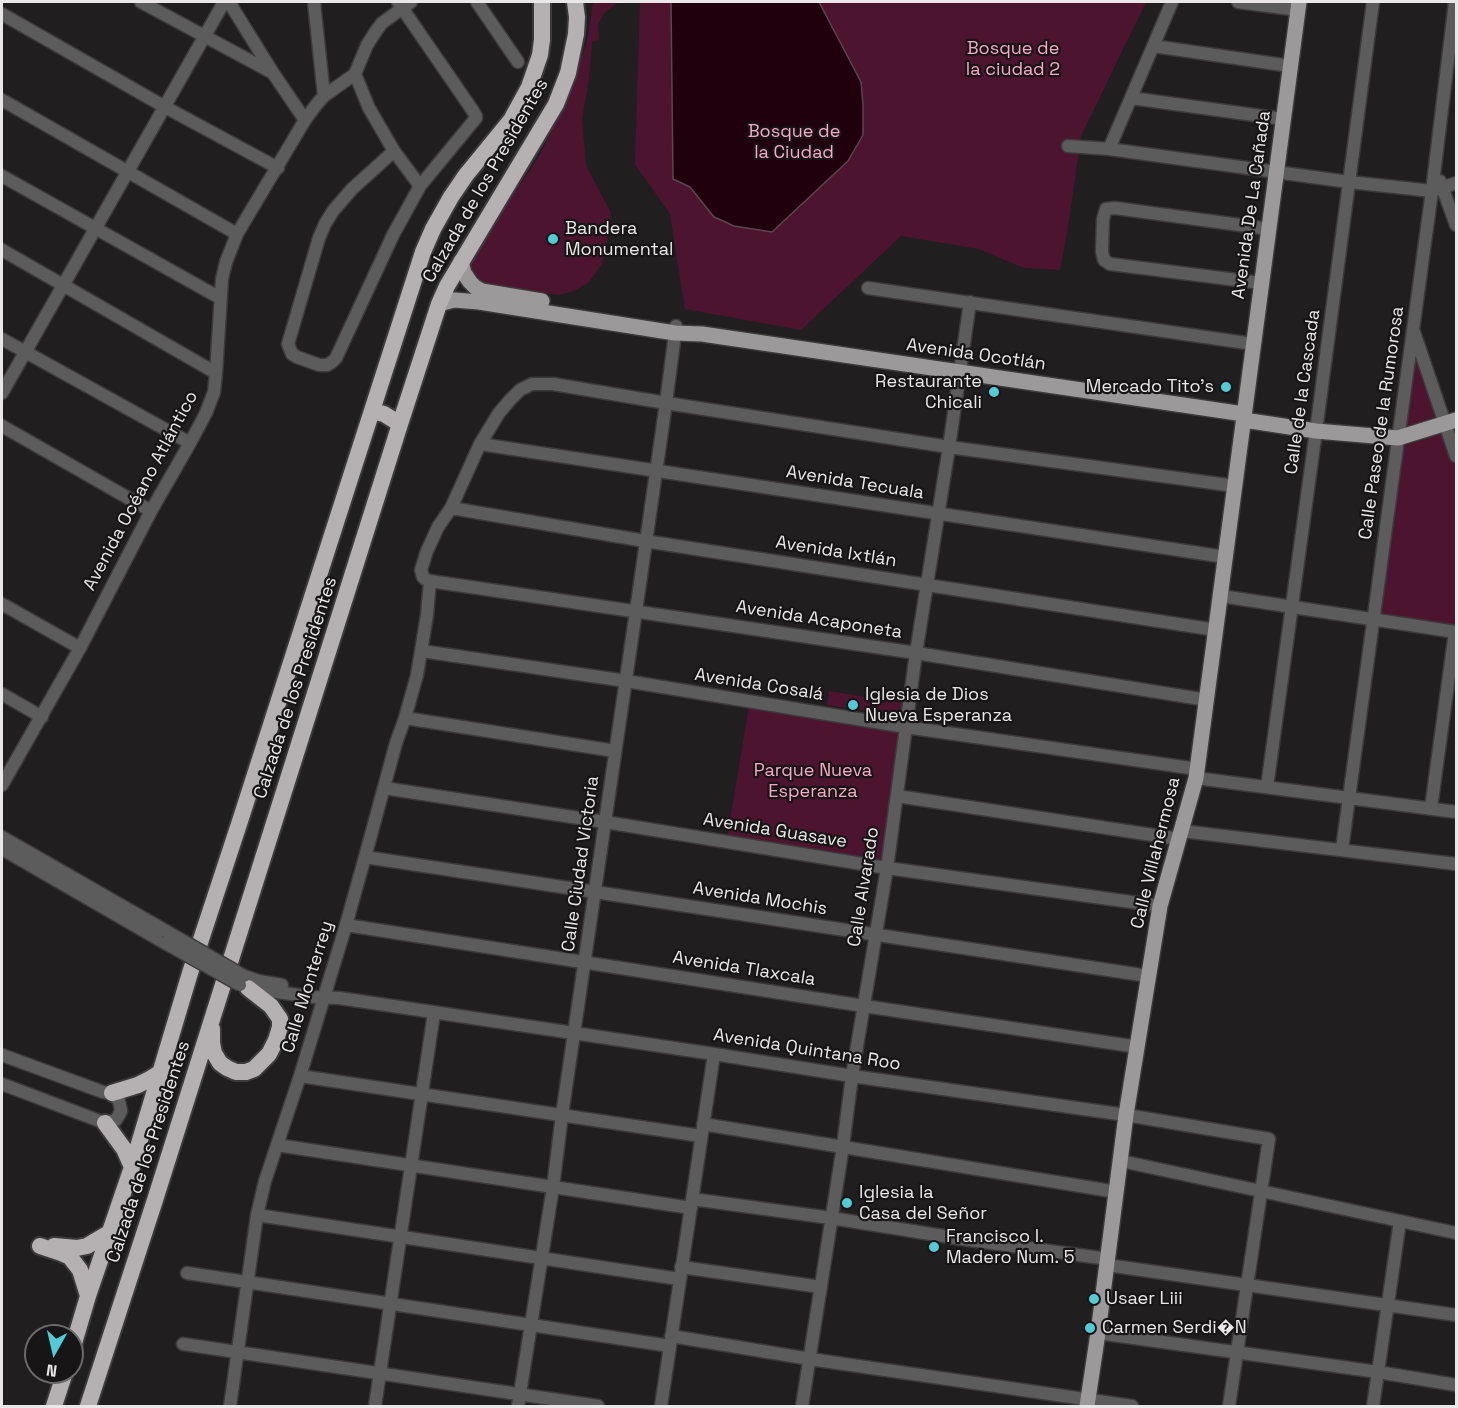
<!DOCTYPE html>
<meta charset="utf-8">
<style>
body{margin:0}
#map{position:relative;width:1458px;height:1408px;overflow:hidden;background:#211e1f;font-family:"Space Grotesk",sans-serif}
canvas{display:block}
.frame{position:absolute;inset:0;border:3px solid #e9e7e8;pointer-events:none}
.north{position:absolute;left:24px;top:1324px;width:60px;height:60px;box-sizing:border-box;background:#181516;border:2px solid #6c696a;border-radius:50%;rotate:188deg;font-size:16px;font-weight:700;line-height:24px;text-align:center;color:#e9e7e8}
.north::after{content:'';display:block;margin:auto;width:21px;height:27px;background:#52cbd7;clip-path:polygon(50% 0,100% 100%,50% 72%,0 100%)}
</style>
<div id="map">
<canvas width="1458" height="1408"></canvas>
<div class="frame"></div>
<div class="north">N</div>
</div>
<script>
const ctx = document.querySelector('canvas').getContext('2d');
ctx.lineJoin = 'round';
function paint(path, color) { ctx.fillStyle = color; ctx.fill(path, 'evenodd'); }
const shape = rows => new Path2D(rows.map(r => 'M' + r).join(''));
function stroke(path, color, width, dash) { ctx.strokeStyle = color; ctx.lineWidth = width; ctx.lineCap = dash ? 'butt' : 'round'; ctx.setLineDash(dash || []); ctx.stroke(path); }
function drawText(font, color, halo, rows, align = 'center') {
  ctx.font = font + ' "Space Grotesk",sans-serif'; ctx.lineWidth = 4.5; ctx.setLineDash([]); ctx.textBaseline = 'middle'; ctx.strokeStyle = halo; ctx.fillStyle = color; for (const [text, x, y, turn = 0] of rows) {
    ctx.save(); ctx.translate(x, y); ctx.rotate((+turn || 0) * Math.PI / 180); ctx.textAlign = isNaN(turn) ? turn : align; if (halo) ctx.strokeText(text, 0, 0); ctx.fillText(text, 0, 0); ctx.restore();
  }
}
paint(shape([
 [593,2,619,2,605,12,598,25,599,40,592,42,589,79,582,119,586,165,611,213,607,242,602,264,589,282,574,291,559,295,477,283,467,263,538,158,560,115,575,79,587,41],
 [640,2,1146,2,1081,136,1068,228,1060,270,1024,268,979,249,901,236,801,330,685,309,670,214,635,164],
 [1415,349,1440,418,1399,438,1397,454,1400,445,1447,429,1456,458,1456,630,1375,619,1344,850,1375,615,1377,592,1401,424],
 [829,691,903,703,901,716,827,705],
 [750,700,907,723,886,865,727,839]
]), '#4d1430');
const water = shape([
 [671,2,819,2,861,82,863,105,863,135,848,161,772,232,734,226,714,217,690,187,673,179,671,2]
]);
paint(water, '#20000d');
stroke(water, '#5c454f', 1.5);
const minor = shape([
 [141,2,273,73],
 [229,2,273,73,305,120],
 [314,2,324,96],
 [477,2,518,62],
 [1238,2,1298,10],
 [2,14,165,107,278,168],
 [1153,46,1290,66],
 [355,74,369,108,394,151,420,186],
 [1131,98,1283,119],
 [2,100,237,234],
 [1068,146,1109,149,1349,182,1432,191,1456,183],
 [1109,149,1172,2],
 [394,151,352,189,333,211,325,224,319,238,288,344,292,354,297,357,319,365,327,365,332,362,336,358,393,235,420,186,476,118,476,116,473,111,398,2],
 [2,176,220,298],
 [1440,181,1456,225],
 [2,250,216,373],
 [1261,283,1110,264,1104,260,1102,252,1103,219,1106,209,1115,208,1269,229],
 [868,288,1253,344],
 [1414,332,1456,456],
 [2,339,190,443],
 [2,393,224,2],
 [2,426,151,511],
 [480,444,1225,557],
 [451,508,645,541,1216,630],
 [1221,596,1456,632],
 [2,604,80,648],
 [422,651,626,681,906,727,1197,769],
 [2,694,42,717],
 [1207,700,916,653,430,581,425,579,423,577,421,570,427,551,438,527,451,508,480,444,499,413,510,400,520,390,532,384,553,384,666,403,949,447,1235,486],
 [405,718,615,751],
 [1196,778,1456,812],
 [2,785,80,648,151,511,190,443,206,413,214,392,216,373,222,279,226,262,237,234,305,120,316,105,324,96,355,74,367,45,376,31,382,23,411,2],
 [1267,787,1316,431,1373,2],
 [384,788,605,822,887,868,1160,906],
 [897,796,1179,839],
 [1431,808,1455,632],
 [1182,831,1456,864],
 [2,837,166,931],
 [2,849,165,943],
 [1342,849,1432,191,1455,2],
 [365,857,1148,976],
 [346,925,864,1006,1138,1047],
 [244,976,259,981,282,985],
 [250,988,312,997,339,998,714,1054,852,1076,1126,1115,1269,1139,1229,1406],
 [2,1055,103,1092,112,1093,119,1101,121,1111,116,1120,105,1123,2,1084],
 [300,1076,701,1136],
 [703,1124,1117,1192],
 [277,1145,691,1208],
 [1121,1161,1456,1233],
 [692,1199,831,1218,962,1239,1108,1259],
 [257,1215,679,1279],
 [1107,1265,1456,1315],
 [681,1267,821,1287],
 [187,1273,670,1346],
 [1098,1333,1378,1372,1456,1385],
 [671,1336,810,1359,1132,1406],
 [183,1344,598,1406],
 [230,1406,257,1215,265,1181,300,1076,346,925,365,857,396,743,405,718,417,675,427,615,430,581],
 [375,1406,434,1013],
 [518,1406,553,1187,562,1115,636,611,666,403,676,326],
 [661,1406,714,1054],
 [802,1406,843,1146,852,1076,887,868,916,653,949,447,970,302],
 [1373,1406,1400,1221]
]);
const major = shape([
 [461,261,464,273,470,282,475,287,482,291,542,301],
 [439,304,454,300,479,302,675,333,702,334,1244,414],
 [1244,420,1316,431,1398,438,1456,420],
 [1087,1406,1098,1333,1126,1115,1160,906,1196,778,1299,2]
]);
const highway = shape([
 [372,411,384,414,400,424],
 [212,1029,212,1043,214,1053,220,1063,227,1068,236,1072,246,1072,254,1069,269,1054,276,1040,280,1027,280,1019,271,1006,248,988],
 [112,1093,138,1085,148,1080,161,1072],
 [105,1123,124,1149,132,1167],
 [40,1246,61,1253,70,1257,80,1270,88,1296],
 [54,1246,77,1248,87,1246,109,1233],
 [72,1350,88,1296,132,1167,190,973,241,818,423,252,433,229,451,197,466,175,511,120,529,87,540,55,542,40,542,2],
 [54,1406,65,1372],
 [88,1406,155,1200,400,424,439,304,447,286,556,104,568,73,576,34,577,17,575,2]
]);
stroke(minor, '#3d3a3b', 15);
stroke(major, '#3d3a3b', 18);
stroke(highway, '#3d3a3b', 20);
stroke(minor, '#5d5c5c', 12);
stroke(major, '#9c999a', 15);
stroke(highway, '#b5b1b2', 16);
const minorBridge = shape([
 [166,931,244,976],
 [165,943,240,985]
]);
stroke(minorBridge, '#3d3a3b', 15, []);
stroke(minorBridge, '#5d5c5c', 12);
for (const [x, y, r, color] of [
 [553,239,6,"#52cbd7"],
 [1226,387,6,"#52cbd7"],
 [994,392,6,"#52cbd7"],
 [853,705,6,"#52cbd7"],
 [847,1203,6,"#52cbd7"],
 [934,1247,6,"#52cbd7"],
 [1094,1299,6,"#52cbd7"],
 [1090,1328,6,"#52cbd7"]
]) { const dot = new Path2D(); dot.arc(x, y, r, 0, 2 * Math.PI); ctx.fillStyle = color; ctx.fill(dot); stroke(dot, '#181516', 2); }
drawText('18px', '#f8a9c8', '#181516', [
 ["Bosque de",1013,49],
 ["la ciudad 2",1013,70],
 ["Bosque de",794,132],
 ["la Ciudad",794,153],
 ["Parque Nueva",813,771],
 ["Esperanza",813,792]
]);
drawText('18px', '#e9e7e8', '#181516', [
 ["Calzada de los Presidentes",486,181,-60],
 ["Avenida De La Cañada",1252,205,-82],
 ["Avenida Ocotlán",976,355,8],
 ["Calle de la Cascada",1303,392,-82],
 ["Calle Paseo de la Rumorosa",1382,423,-82],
 ["Avenida Tecuala",855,483,9],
 ["Avenida Océano Atlántico",141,491,-62],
 ["Avenida Ixtlán",836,552,9],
 ["Avenida Acaponeta",819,620,9],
 ["Avenida Cosalá",759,685,9],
 ["Calzada de los Presidentes",296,688,-72],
 ["Avenida Guasave",775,831,9],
 ["Calle Villahermosa",1156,853,-76],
 ["Calle Ciudad Victoria",581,864,-82],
 ["Calle Alvarado",864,887,-81],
 ["Avenida Mochis",760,899,9],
 ["Avenida Tlaxcala",744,969,9],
 ["Calle Monterrey",308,987,-73],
 ["Avenida Quintana Roo",807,1050,9],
 ["Calzada de los Presidentes",149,1152,-72]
]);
drawText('18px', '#e9e7e8', '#181516', [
 ["Bandera",565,229],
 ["Monumental",565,250],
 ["Restaurante",982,382,"right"],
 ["Chicali",982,403,"right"],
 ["Mercado Tito's",1214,387,"right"],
 ["Iglesia de Dios",865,695],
 ["Nueva Esperanza",865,716],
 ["Iglesia la",859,1193],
 ["Casa del Señor",859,1214],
 ["Francisco I.",946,1237],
 ["Madero Num. 5",946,1258],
 ["Usaer Liii",1106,1299],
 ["Carmen Serdi�N",1102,1328]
], 'left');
</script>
